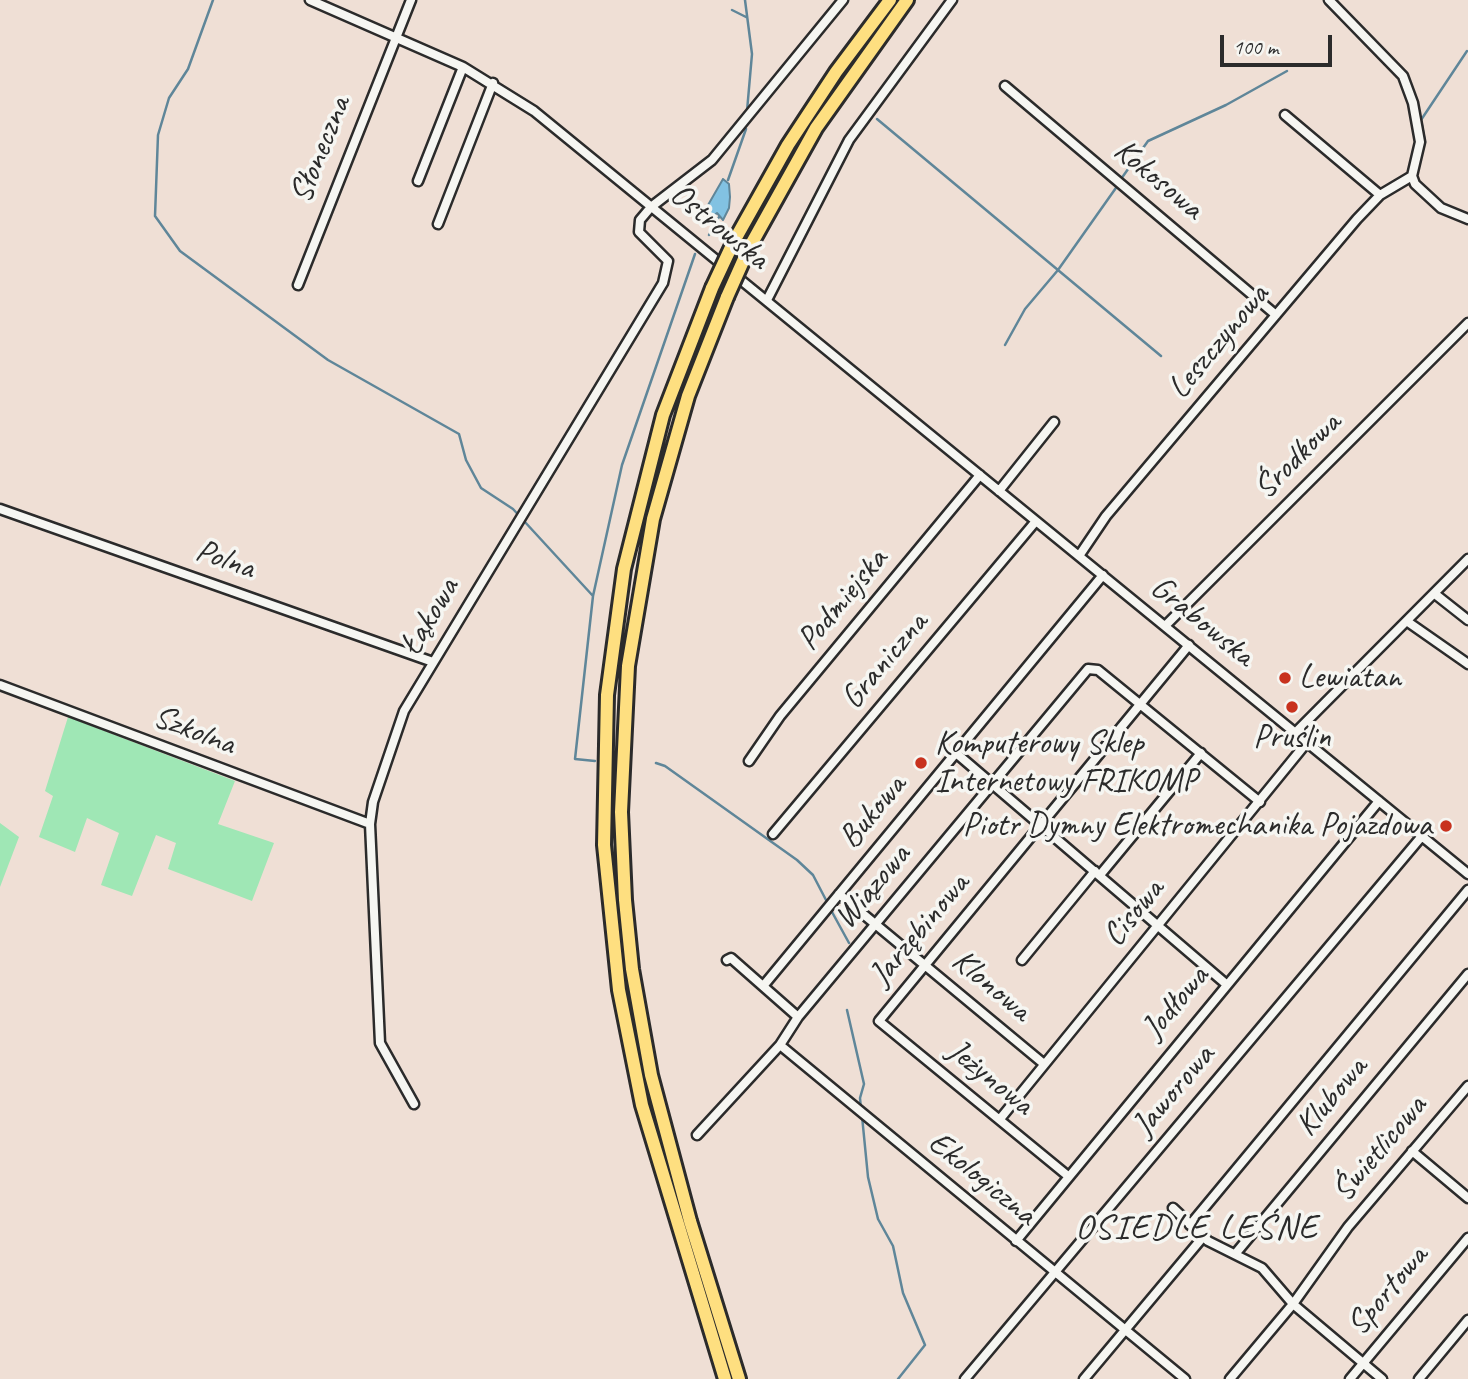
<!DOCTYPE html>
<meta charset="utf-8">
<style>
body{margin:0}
#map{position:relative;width:1468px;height:1379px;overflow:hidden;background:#efdfd5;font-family:Caveat,sans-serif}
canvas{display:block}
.scale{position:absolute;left:1220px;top:35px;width:112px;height:32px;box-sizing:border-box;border:4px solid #2b2b2b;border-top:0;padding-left:9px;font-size:21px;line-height:24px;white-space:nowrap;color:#2b2b2b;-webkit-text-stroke:5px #f6f6f2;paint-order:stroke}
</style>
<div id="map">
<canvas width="1468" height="1379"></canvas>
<div class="scale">100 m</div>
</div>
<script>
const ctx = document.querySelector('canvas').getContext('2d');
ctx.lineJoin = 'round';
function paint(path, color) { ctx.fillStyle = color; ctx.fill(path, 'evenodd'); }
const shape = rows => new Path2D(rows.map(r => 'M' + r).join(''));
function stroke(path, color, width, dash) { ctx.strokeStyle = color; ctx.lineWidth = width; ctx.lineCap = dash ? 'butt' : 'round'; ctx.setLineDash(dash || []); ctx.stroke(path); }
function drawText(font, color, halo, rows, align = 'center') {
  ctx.font = font + ' Caveat,sans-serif'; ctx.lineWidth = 7; ctx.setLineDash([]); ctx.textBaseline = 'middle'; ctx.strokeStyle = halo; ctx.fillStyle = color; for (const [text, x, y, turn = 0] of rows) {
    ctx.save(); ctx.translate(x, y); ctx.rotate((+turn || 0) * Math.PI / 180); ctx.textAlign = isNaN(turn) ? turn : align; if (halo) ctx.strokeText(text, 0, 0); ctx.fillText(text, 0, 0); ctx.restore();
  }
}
paint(shape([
 [68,717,235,781,218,824,274,843,252,901,168,869,176,843,156,835,132,896,101,885,119,833,87,818,75,852,39,837,53,796,45,791],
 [0,823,19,837,0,887]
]), '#9fe7b5');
const water = shape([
 [723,179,729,184,730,197,729,208,723,220,717,213,712,217,704,212,723,179]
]);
paint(water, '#82c2e2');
stroke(water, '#5f8699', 2);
stroke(shape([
 [213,0,188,69,169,98,158,135,155,216,180,251,328,360,459,434,466,460,481,488,513,509,593,596],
 [745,0,752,54,747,111],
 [732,10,746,17],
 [877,119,1161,356],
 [1425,142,1421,120,1467,51],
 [1121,179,1148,141,1226,105,1287,71],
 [728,180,746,129],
 [709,235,719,217],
 [1005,345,1025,309,1058,270,1118,185],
 [595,761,575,759,593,596,622,465,695,254],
 [656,763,665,766,797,860,813,875,826,900],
 [832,912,849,943],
 [847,1010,864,1084,860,1098,861,1109],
 [862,1116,868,1177,878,1219,893,1246,903,1293,925,1345,898,1379]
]), '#5f8699', 2.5);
const minor = shape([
 [310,0,463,67,534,111,1468,874],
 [1329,0,1403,76,1413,103,1420,142,1412,176,1415,184,1441,208,1468,219],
 [1005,86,1276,315],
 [1285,115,1380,195],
 [418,181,463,67],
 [438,224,493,83],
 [298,285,411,0],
 [767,300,849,140,952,0],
 [999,491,1054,422],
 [0,509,433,662],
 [1079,556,1106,516,1357,219,1380,195,1412,176],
 [1435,594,1468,620],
 [1408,622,1468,664],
 [1165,626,1468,323],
 [0,685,370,824],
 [1296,732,1468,559],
 [956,753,1226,984],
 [749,761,780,716,980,475],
 [773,834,1036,521],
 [1100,875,1201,753],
 [839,894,1044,1064],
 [727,960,731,958,798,1017],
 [1022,960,1095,871],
 [764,985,1103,575],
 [780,1045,1185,1379],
 [414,1104,380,1043,370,824,373,802,404,711,663,283,668,261,639,232,640,220,651,207,712,160,843,0],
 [1000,1119,1308,741],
 [697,1135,780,1045,798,1017,1088,669,1098,670,1260,802],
 [1412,1151,1468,1198],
 [1068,1176,879,1021,1189,645],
 [1173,1208,1208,1241,1262,1268,1293,1304,1382,1379],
 [1190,1225,1468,890],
 [1016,1241,1379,801],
 [1236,1253,1468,974],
 [965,1379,1422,836],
 [1084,1379,1203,1237],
 [1230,1379,1293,1304,1348,1227,1468,1086],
 [1350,1379,1468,1238],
 [1419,1379,1468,1320]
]);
const highway = shape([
 [733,243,788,145,836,72,890,0],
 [748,250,816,128,907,0],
 [712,288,663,415,624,569,607,695,604,845,619,990,642,1105,725,1379],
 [727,297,688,396,653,519,628,666,621,812,625,900,632,969,651,1075,690,1221,739,1379]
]);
stroke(minor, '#2b2b2b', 13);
stroke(highway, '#2b2b2b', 18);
stroke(minor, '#f6f6f2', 8);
stroke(highway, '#fedf80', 12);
const highwayBridge = shape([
 [712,288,733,243],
 [727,297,748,250]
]);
stroke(highwayBridge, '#2b2b2b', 18, []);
stroke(highwayBridge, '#fedf80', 12);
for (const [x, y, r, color] of [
 [1285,678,7,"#c8321e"],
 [1292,707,7,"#c8321e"],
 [921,763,7,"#c8321e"],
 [1446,826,7,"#c8321e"]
]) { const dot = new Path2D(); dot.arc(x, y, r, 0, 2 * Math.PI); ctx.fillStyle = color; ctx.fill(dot); stroke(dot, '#f6f6f2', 2.5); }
drawText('33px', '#2b2b2b', '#f6f6f2', [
 ["Słoneczna",321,150,-68],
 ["Kokosowa",1158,180,40],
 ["Ostrowska",719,227,39],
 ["Leszczynowa",1219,342,-50],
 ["Środkowa",1298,456,-45],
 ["Polna",225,560,20],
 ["Podmiejska",843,600,-50],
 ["Łąkowa",430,617,-59],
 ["Grabowska",1202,622,39],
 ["Graniczna",885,661,-50],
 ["Szkolna",194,731,21],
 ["Bukowa",873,812,-50],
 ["Wiązowa",873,887,-50],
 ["Cisowa",1134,913,-51],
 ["Jarzębinowa",920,930,-50],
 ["Klonowa",991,986,40],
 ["Jodłowa",1176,1003,-50],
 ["Jeżynowa",990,1078,39],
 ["Jaworowa",1174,1091,-50],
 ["Klubowa",1332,1097,-50],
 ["Świetlicowa",1380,1149,-50],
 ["Ekologiczna",982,1179,39],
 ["Sportowa",1388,1291,-50]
]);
drawText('33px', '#2b2b2b', '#f6f6f2', [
 ["Lewiatan",1299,678],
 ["Pruślin",1292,738,"center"],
 ["Komputerowy Sklep",935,744],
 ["Internetowy FRIKOMP",935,782],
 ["Piotr Dymny Elektromechanika Pojazdowa",1432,826,"right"]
], 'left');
ctx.letterSpacing = '2px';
drawText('35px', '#2b2b2b', '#f6f6f2', [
 ["OSIEDLE LEŚNE",1197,1229]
]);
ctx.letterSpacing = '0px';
</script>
